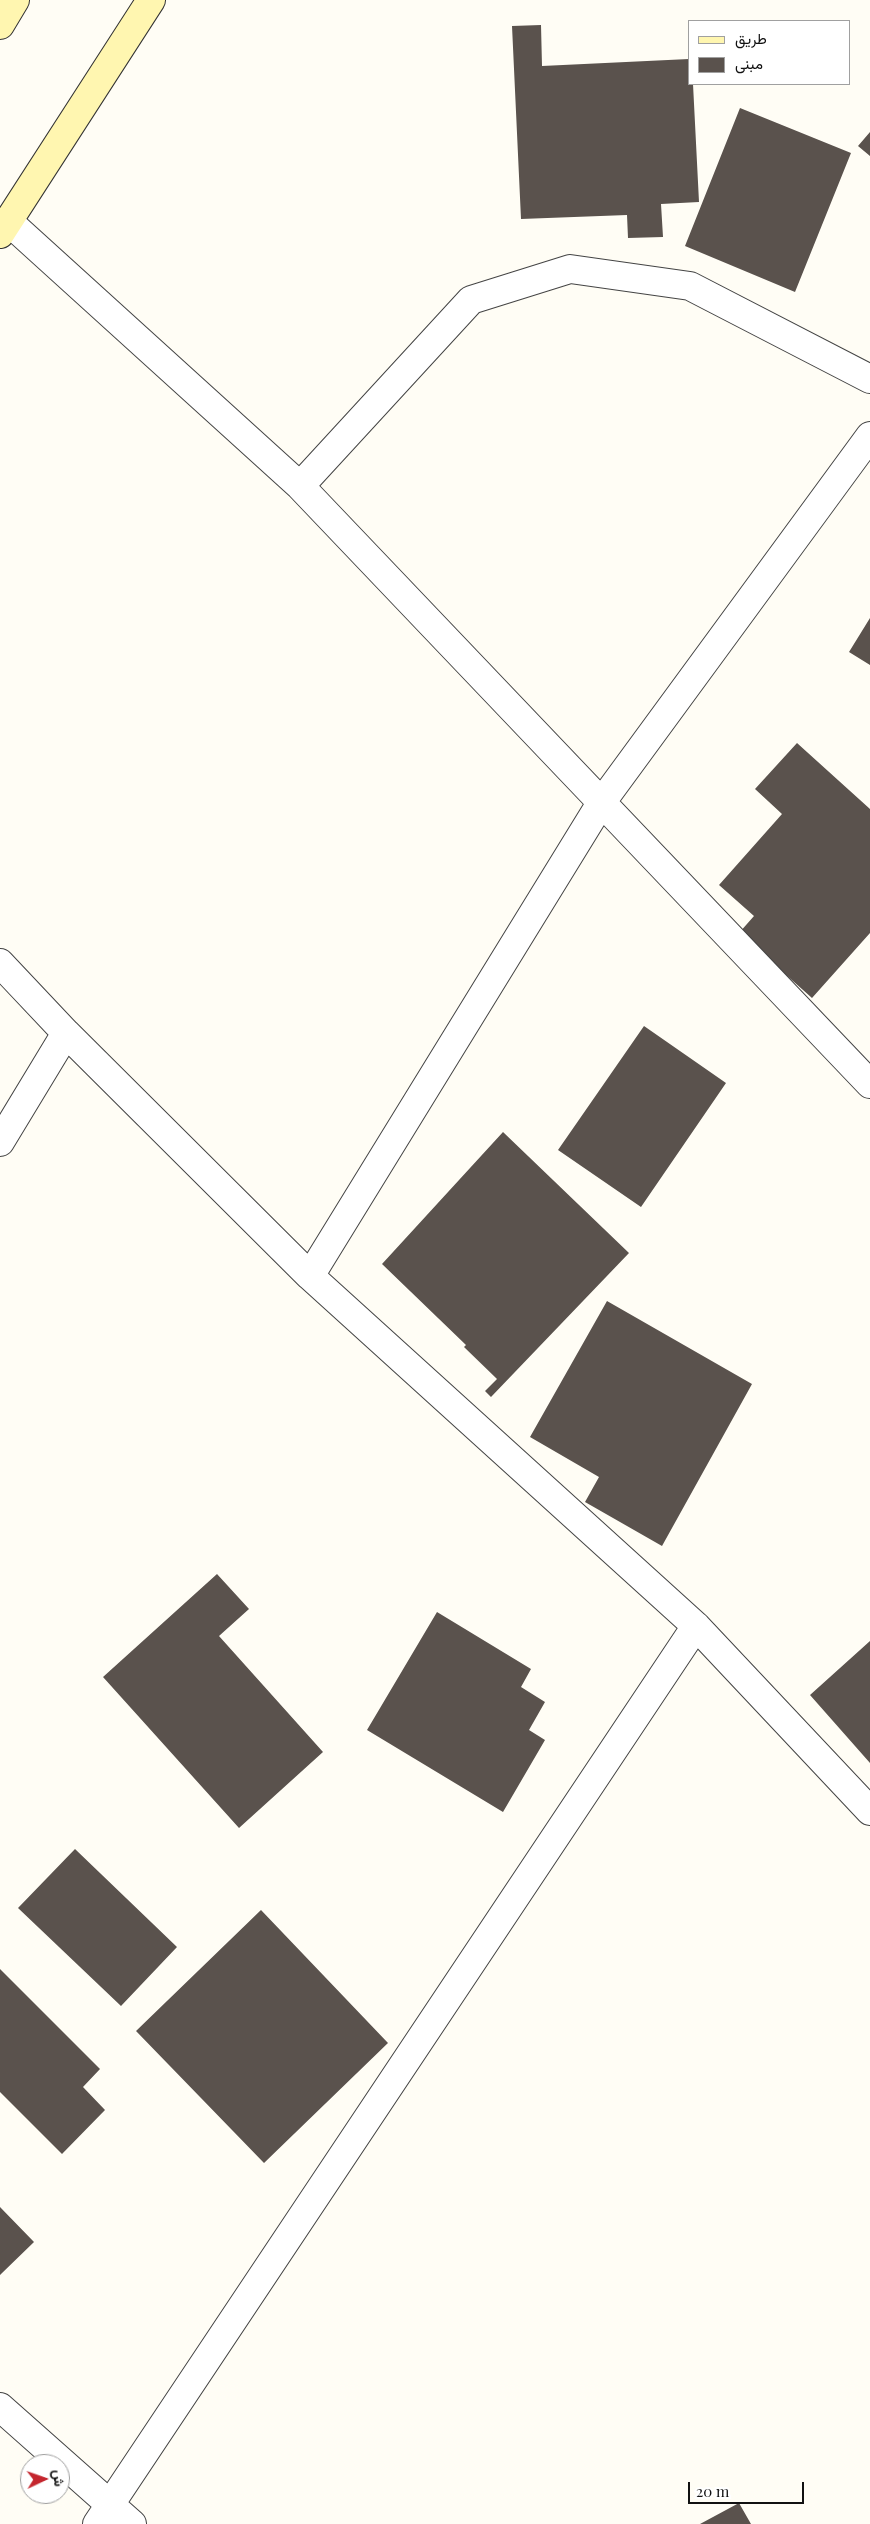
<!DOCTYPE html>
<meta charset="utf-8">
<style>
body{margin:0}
#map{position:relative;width:870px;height:2524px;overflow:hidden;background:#fffdf5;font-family:"Playfair Display",Vazirmatn,serif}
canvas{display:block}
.legend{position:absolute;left:688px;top:20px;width:162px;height:65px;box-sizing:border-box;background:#fff;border:1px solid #a0a0a0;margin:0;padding:6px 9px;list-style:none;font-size:15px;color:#111}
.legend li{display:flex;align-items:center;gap:10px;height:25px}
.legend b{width:25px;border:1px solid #a0a0a0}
.north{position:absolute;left:20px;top:2454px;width:50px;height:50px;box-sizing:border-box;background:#fff;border:1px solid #a0a0a0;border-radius:50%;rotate:87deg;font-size:14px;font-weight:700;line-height:20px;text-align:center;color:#111}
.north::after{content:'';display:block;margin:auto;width:18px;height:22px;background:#c4262e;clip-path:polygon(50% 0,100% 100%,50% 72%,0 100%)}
.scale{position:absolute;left:688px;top:2482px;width:116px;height:22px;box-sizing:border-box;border:2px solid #111;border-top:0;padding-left:6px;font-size:15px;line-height:18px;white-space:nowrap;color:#111;-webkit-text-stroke:4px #fff;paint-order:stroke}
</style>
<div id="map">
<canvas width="870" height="2524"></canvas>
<ul class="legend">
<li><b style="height:6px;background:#fff6b0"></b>طريق</li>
<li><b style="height:14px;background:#5a524d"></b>مبنى</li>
</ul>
<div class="north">ش</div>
<div class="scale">20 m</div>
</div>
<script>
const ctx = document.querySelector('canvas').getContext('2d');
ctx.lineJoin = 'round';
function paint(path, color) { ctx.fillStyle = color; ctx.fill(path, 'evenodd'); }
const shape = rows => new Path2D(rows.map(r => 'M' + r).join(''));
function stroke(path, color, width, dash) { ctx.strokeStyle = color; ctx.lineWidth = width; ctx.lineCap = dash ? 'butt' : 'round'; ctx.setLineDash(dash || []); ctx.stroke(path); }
paint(shape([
 [541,25,542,66,689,59,689,84,693,84,699,202,661,204,663,237,628,238,627,215,521,219,512,26],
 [740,108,851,153,795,292,685,246],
 [870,132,870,156,858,146],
 [870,618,870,665,849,652],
 [797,743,870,809,870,933,812,998,739,933,754,916,719,885,782,814,755,789],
 [644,1026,726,1083,641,1207,558,1150],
 [503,1132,629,1253,491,1397,485,1391,497,1379,464,1347,466,1345,382,1264],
 [607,1301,752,1384,662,1546,585,1502,599,1477,530,1437],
 [217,1574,249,1609,219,1636,323,1752,239,1828,103,1677],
 [437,1612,531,1669,521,1687,545,1702,529,1730,545,1740,503,1812,367,1730],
 [870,1641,870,1763,810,1695],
 [75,1849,177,1947,121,2006,18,1908],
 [261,1910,388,2043,264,2163,136,2031],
 [0,1969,100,2069,83,2087,105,2110,62,2154,0,2092],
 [0,2207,34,2242,0,2275],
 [739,2503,751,2524,700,2524]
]), '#5a524d');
const street = shape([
 [8,221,300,486,870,1084],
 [300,486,471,300,570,269,690,286,870,379],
 [0,963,66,1033,310,1276,696,1626,870,1811],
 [0,1142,66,1033],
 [310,1276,601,803,870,436],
 [0,2407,132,2524],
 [97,2524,696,1626]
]);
const secondary = shape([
 [0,25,15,0],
 [0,234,151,0]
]);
stroke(street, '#444', 30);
stroke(secondary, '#333', 30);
stroke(street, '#fff', 28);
stroke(secondary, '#fff6b0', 28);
</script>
